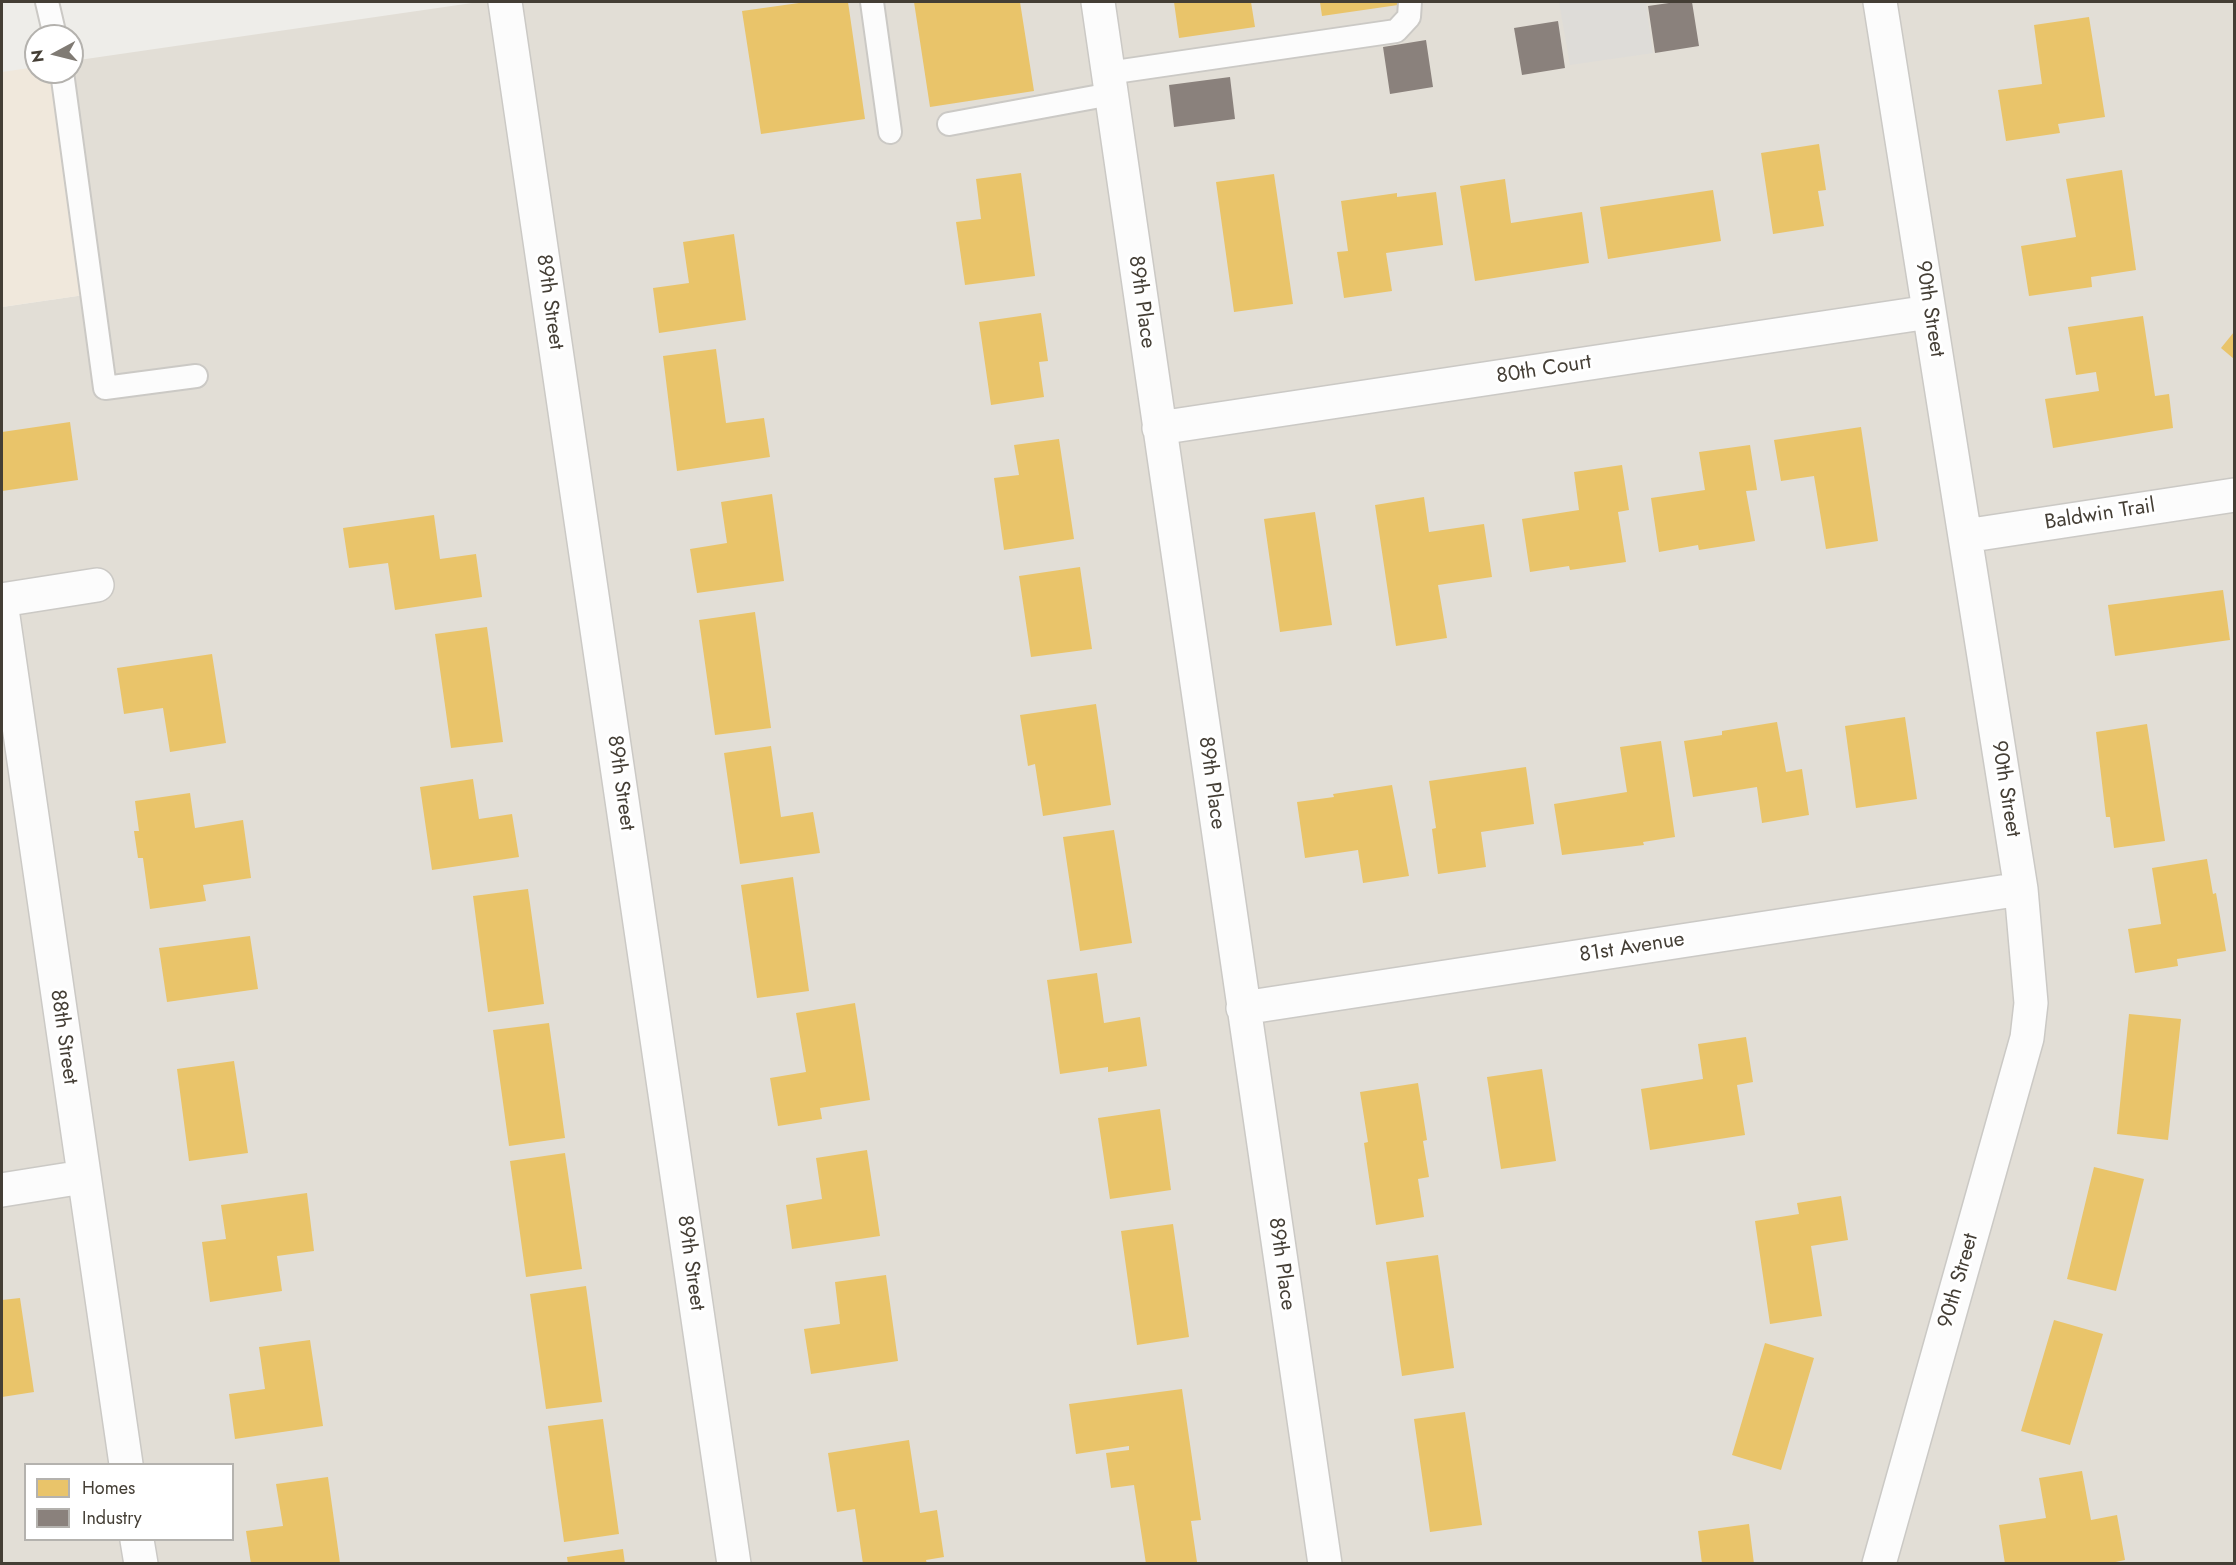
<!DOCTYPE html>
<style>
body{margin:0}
#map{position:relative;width:2236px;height:1565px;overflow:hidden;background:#eeede9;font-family:Jost,sans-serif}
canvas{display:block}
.frame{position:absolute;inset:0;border:3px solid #443e35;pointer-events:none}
.legend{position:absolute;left:24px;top:1463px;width:210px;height:78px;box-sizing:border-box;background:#fff;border:2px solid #b4b2ae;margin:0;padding:8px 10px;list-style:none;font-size:18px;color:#443e35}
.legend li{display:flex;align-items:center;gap:12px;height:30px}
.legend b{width:30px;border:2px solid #b4b2ae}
.north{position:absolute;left:24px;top:24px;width:60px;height:60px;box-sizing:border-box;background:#fff;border:2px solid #b4b2ae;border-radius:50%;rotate:263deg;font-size:16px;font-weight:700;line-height:24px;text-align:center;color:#443e35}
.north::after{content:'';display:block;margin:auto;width:21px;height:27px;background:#807b74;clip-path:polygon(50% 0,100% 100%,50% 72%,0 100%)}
</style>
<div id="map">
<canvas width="2236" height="1565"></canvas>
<div class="frame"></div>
<ul class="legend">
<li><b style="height:16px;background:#e9c46a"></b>Homes</li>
<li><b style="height:16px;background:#8a817c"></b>Industry</li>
</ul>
<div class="north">N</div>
</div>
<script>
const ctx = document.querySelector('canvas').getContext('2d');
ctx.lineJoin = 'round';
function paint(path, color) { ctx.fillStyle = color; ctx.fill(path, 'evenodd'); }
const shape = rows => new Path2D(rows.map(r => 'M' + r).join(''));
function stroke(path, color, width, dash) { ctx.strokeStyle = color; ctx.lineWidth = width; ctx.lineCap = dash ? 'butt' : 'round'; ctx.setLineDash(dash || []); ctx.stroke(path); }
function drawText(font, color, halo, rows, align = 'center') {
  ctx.font = font + ' Jost,sans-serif'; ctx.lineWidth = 6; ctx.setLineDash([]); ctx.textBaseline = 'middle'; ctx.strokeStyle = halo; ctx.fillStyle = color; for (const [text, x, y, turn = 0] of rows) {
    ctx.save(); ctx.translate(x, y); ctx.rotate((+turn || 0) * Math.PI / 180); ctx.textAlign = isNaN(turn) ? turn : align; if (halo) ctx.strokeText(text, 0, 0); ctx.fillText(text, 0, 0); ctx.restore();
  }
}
paint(shape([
 [479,2,2234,2,2234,1563,2,1563,2,307,91,294,72,61],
 [26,1464,232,1464,232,1540,26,1540]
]), '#e2ded6');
paint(shape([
 [36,67,36,72,62,72,91,294,2,307,2,72]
]), '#f0e8dc');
paint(shape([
 [1559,2,1661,2,1646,4,1653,53,1570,65]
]), '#dedcd8');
paint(shape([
 [806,2,848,2,865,119,761,134,742,11],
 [914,2,1020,2,1034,91,930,107],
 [1174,2,1251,2,1255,27,1179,38],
 [1320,2,1397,2,1398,5,1322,16],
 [2089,17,2105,117,2058,124,2060,133,2006,141,1998,90,2042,84,2034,25],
 [1819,144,1826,190,1818,191,1824,226,1773,234,1761,153],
 [2122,170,2136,270,2091,277,2092,287,2029,296,2021,246,2076,237,2066,179],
 [1021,173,1035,276,965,285,956,222,981,219,976,179],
 [1274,174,1293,304,1234,312,1216,182],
 [1505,179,1511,223,1582,212,1589,263,1475,281,1460,186],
 [1713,190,1721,241,1608,259,1600,207],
 [1436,192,1443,245,1386,253,1392,291,1344,298,1337,252,1348,251,1341,201,1397,193,1397,197],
 [734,234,746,320,659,333,653,288,689,283,683,242],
 [1041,313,1048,361,1039,362,1044,397,991,405,979,322],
 [2143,316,2155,396,2169,394,2173,428,2053,448,2045,399,2099,391,2096,372,2076,375,2068,327],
 [2234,332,2234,359,2221,348],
 [716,349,726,423,764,418,770,457,677,471,663,356],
 [70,422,78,480,2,491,2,432],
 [1861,427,1878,541,1826,549,1814,476,1781,481,1774,440],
 [1059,439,1074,539,1004,550,994,478,1019,475,1014,445],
 [1750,445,1757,490,1746,491,1755,541,1699,550,1698,545,1659,552,1651,498,1705,490,1699,452],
 [1622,465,1629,510,1618,512,1626,562,1570,570,1569,566,1530,572,1522,519,1579,510,1574,472],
 [772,494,784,581,697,593,690,549,727,543,721,502],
 [1424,497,1429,532,1484,524,1492,577,1438,585,1447,638,1396,646,1375,505],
 [1315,512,1332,625,1280,632,1264,519],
 [434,515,440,559,476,554,482,597,395,610,388,563,349,568,343,528],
 [1080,567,1092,649,1031,657,1019,576],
 [2223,590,2230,640,2115,656,2108,605],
 [755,612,771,728,715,735,699,620],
 [487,627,503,742,451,748,435,634],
 [212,654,226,743,170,752,163,708,124,714,117,668],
 [1096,704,1111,805,1043,816,1035,764,1028,766,1020,715],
 [1905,717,1917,799,1856,808,1845,726],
 [1777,722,1786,772,1802,769,1809,815,1762,823,1757,787,1693,797,1684,741,1722,735,1722,731],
 [2147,724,2165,841,2114,848,2110,817,2106,817,2096,732],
 [1661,741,1675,837,1643,842,1644,845,1562,855,1554,804,1627,792,1620,747],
 [771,746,781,817,813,812,820,853,740,864,724,753],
 [1526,767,1534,824,1481,832,1486,867,1438,874,1432,829,1436,828,1429,781],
 [473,779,479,819,512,814,519,857,432,870,420,787],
 [1392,785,1409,876,1363,883,1358,850,1305,858,1297,802,1334,797,1333,794],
 [190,793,195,828,243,820,251,878,203,885,206,901,150,909,143,858,138,858,134,831,139,831,135,801],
 [1114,830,1132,943,1080,951,1063,837],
 [2207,859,2213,894,2216,893,2226,951,2177,959,2178,966,2135,973,2128,929,2161,924,2152,868],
 [793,877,809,991,757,998,741,885],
 [528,889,544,1004,488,1012,473,896],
 [250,936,258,989,167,1002,159,948],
 [1097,973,1104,1023,1140,1017,1147,1066,1108,1072,1108,1067,1060,1074,1047,980],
 [855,1003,870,1100,820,1108,822,1119,778,1126,770,1078,806,1072,796,1013],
 [2129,1014,2181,1019,2168,1140,2117,1134],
 [549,1023,565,1138,509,1146,493,1030],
 [1746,1037,1753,1082,1737,1085,1745,1135,1650,1150,1641,1089,1703,1079,1698,1044],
 [234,1061,248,1153,189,1161,177,1069],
 [1542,1069,1556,1161,1501,1169,1487,1077],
 [1418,1083,1427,1140,1423,1141,1429,1177,1418,1179,1424,1217,1376,1225,1364,1143,1368,1142,1360,1092],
 [1160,1109,1171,1190,1110,1199,1098,1118],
 [867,1150,880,1236,792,1249,786,1205,822,1199,816,1158],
 [565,1153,582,1269,526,1277,510,1161],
 [2094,1167,2144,1179,2116,1291,2067,1279],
 [307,1193,314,1251,277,1256,282,1291,210,1302,202,1242,226,1239,221,1205],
 [1841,1196,1848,1240,1811,1246,1822,1316,1770,1324,1755,1221,1799,1214,1797,1203],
 [1173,1224,1189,1337,1137,1345,1121,1231],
 [1438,1255,1454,1368,1402,1376,1386,1262],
 [886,1275,898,1361,811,1374,804,1329,840,1324,835,1282],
 [586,1286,602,1402,546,1409,530,1294],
 [20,1298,34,1392,2,1397,2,1300],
 [2054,1320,2103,1334,2070,1445,2021,1431],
 [310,1340,323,1426,235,1439,229,1394,265,1389,259,1347],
 [1765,1343,1814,1358,1781,1470,1732,1455],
 [1182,1389,1201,1520,1191,1521,1197,1562,1146,1564,1134,1485,1111,1488,1106,1453,1129,1450,1129,1446,1076,1454,1069,1404],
 [1465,1412,1482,1525,1430,1532,1414,1419],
 [603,1419,619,1534,564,1542,548,1426],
 [909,1440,920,1513,937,1510,944,1557,926,1560,927,1564,863,1564,855,1509,837,1512,828,1453],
 [2082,1471,2091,1520,2117,1515,2125,1560,2106,1564,2005,1564,1999,1525,2046,1518,2039,1478],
 [328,1477,340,1563,251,1564,246,1531,283,1526,276,1484],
 [1749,1524,1754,1564,1702,1564,1698,1531],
 [623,1549,625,1564,568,1564,567,1557]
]), '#e9c46a');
paint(shape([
 [1676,2,1692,2,1699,46,1655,53,1648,6],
 [1558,21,1565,68,1522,75,1514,28],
 [1426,40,1433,87,1390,94,1383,47],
 [1230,77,1235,119,1174,127,1169,85]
]), '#8a817c');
const service = shape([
 [47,2,55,36],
 [872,2,890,132],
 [62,72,105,388,196,376],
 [1108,73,1396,31,1409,17,1410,2],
 [949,124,1111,94]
]);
const minor = shape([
 [505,2,734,1564],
 [1098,2,1325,1564],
 [1159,428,1929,312],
 [1965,536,2234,495],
 [2,600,97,585],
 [2,609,126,1464],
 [1243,1008,2021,889],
 [2,1190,83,1177],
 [137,1540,141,1564],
 [1879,1564,2027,1038,2031,1003,2021,889,1880,2]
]);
stroke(service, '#cbc9c5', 26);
stroke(minor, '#cbc9c5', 36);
stroke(service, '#fcfcfc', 22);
stroke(minor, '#fcfcfc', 33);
drawText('21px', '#443e35', '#fff', [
 ["89th Street",549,302,82],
 ["89th Place",1141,302,82],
 ["90th Street",1929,309,81],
 ["80th Court",1544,370,-9],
 ["Baldwin Trail",2100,515,-9],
 ["89th Street",620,783,82],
 ["89th Place",1211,783,82],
 ["90th Street",2005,789,81],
 ["81st Avenue",1632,948,-9],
 ["88th Street",63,1037,82],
 ["89th Street",690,1263,82],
 ["89th Place",1281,1264,82],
 ["90th Street",1959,1281,-74]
]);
</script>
